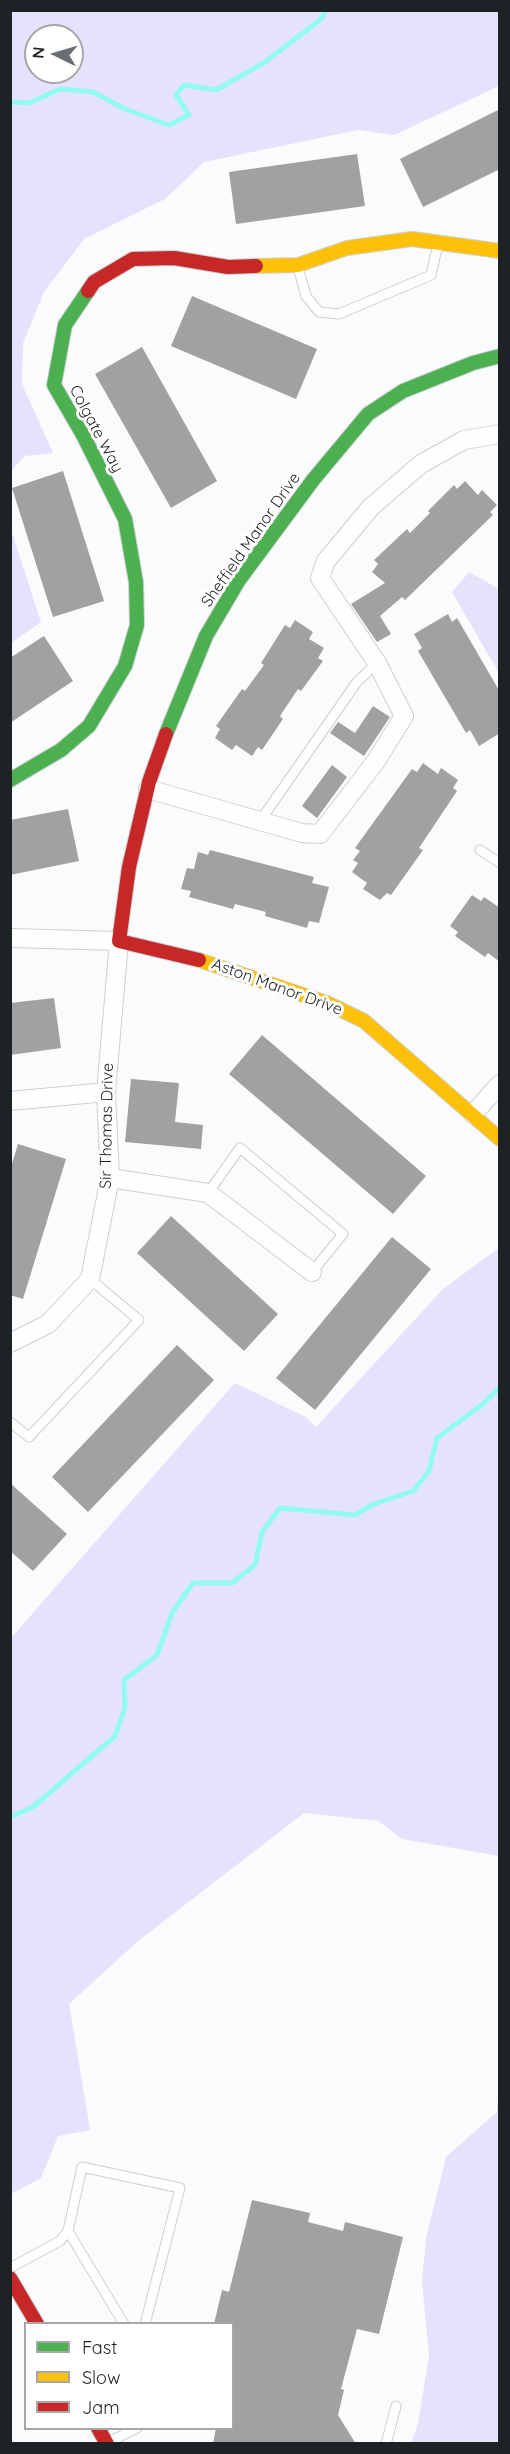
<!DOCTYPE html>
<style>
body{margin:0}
#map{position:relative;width:510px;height:2454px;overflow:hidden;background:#f9fbfc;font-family:Quicksand,sans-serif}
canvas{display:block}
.frame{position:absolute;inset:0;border:12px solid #1d2225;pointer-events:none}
.legend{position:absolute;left:24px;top:2322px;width:210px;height:108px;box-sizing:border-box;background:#fff;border:2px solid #a5a7a8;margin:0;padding:8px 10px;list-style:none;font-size:18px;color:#1d2225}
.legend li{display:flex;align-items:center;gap:12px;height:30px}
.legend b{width:30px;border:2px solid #a5a7a8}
.north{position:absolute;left:24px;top:24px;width:60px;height:60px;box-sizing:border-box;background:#fff;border:2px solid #a5a7a8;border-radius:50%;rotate:275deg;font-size:16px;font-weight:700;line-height:24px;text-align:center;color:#1d2225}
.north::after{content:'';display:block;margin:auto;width:21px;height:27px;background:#6a6e70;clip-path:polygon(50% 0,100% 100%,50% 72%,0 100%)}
</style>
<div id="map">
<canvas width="510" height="2454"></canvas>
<div class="frame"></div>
<ul class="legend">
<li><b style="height:8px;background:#4caf50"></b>Fast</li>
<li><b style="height:8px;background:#ffc107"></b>Slow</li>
<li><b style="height:8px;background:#c62828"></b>Jam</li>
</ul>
<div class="north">N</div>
</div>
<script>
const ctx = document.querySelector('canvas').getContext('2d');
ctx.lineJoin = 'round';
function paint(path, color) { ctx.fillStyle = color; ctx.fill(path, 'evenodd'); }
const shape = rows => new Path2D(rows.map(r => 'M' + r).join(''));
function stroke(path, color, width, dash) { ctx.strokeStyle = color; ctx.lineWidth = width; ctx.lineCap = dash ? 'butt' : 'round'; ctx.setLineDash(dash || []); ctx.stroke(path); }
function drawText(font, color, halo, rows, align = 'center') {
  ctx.font = font + ' Quicksand,sans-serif'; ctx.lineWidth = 6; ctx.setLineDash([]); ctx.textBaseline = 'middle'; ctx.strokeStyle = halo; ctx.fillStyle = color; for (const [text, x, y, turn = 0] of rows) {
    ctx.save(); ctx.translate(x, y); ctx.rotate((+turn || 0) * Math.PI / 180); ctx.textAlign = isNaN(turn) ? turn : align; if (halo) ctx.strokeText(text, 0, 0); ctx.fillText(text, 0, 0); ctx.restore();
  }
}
paint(shape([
 [11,10,499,11,499,86,394,135,358,130,204,162,165,199,84,239,44,292,23,343,22,384,53,453,25,456,11,471],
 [36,36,72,36,72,72,36,72],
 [11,530,41,622,11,643,10,643],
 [469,572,499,589,499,673,452,592],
 [499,1248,499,1856,402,1839,379,1821,304,1813,138,1941,69,2004,90,2130,58,2136,41,2178,11,2194,11,1638,235,1383,306,1417,316,1427,443,1289],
 [499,2088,499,2443,411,2443,418,2424,429,2356,422,2282,426,2238,446,2157,497,2112]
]), '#e5e2fb');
stroke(shape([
 [10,102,29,103,60,89,93,92,125,109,169,125,189,115,176,95,184,85,216,90,265,62,321,19,326,10],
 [10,1817,33,1807,115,1736,125,1708,124,1680,157,1655,172,1613,193,1583,232,1583,255,1565,262,1532,280,1508,355,1515,374,1504,413,1491,429,1471,437,1438,483,1404,500,1387]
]), '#91faf3', 5);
paint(shape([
 [500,109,500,169,423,207,400,159],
 [357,154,365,206,236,224,229,172],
 [192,296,317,349,296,399,171,346],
 [142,347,217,481,171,508,95,374],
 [63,471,104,601,53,617,12,488],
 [465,481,478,495,482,490,497,505,490,512,493,515,405,600,402,597,380,616,391,634,377,642,351,604,385,583,372,572,378,564,374,560,407,529,410,533,430,513,428,511,454,485,457,489],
 [448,614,452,622,457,618,500,692,500,733,479,746,470,730,466,733,418,651,422,648,414,634],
 [295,620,313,632,309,639,324,648,318,658,323,661,301,691,298,689,280,716,283,719,262,750,258,747,252,756,236,745,232,750,215,738,220,729,216,726,242,689,245,691,264,665,261,663,285,625,290,628],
 [44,636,73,681,10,723,10,658],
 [373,706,390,717,364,756,330,733,338,722,355,733],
 [423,763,438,774,441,768,458,780,453,788,457,791,419,848,423,850,391,895,387,893,380,900,363,889,367,883,352,872,358,863,353,860,360,851,355,848,412,769,417,772],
 [332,765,347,777,317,818,302,806],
 [68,809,79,861,10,875,10,820],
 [210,850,314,877,312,883,329,887,319,923,309,921,307,928,265,916,266,912,235,904,233,909,189,897,191,891,181,889,187,868,194,869,198,852,208,855],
 [472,895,481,901,484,897,500,908,500,962,488,953,485,957,455,936,458,932,450,926],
 [54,998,61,1048,10,1055,10,1003],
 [262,1035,426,1176,393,1214,229,1074],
 [131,1079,179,1083,175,1122,203,1125,201,1149,125,1142],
 [18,1144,66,1159,23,1299,10,1295,10,1170],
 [171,1216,278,1314,244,1351,137,1253],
 [392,1237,431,1269,315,1410,276,1378],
 [177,1345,214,1380,88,1512,52,1477],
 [10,1483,67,1534,33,1571,10,1551],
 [252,2200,310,2213,308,2222,343,2231,345,2222,403,2237,379,2334,357,2329,341,2389,344,2390,338,2415,356,2444,213,2444,216,2428,232,2428,232,2324,214,2324,222,2290,229,2292]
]), '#9fa1a3');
const lane = shape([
 [298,267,306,296,319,312,339,314,431,275,438,244],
 [260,821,357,682,377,663],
 [480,850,500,863],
 [208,1193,240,1148,343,1234,312,1272],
 [10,1422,29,1437,139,1320,90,1279],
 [68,2231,82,2167,180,2188,145,2324],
 [10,2268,60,2241,68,2231,124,2324],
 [109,2442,137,2428],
 [386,2444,396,2406]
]);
const street = shape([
 [148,789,302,833,320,834,376,761,404,716,377,663,320,578,326,561,371,507,421,464,464,440,500,434],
 [10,938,119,941,106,1092,110,1178,90,1279,48,1324,10,1343],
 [10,1101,106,1092],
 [473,1114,500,1084],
 [110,1178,208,1193,312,1272]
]);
const fast = shape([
 [166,734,206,636,239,580,313,480,368,414,403,391,473,363,500,356],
 [10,780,61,750,89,726,125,666,137,625,136,582,125,519,83,435,54,385,65,325,88,291]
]);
const slow = shape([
 [256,266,298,265,347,248,412,239,500,251],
 [199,960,327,1003,364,1021,500,1139]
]);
const jam = shape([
 [88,291,94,282,133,259,174,258,228,267,256,266],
 [166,734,149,782,129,867,119,941,199,960],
 [10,2278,37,2324],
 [98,2428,107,2444]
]);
stroke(lane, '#ccd0d2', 11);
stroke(street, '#ccd0d2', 20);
stroke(fast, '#ccd0d2', 16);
stroke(slow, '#ccd0d2', 16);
stroke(jam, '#ccd0d2', 16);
stroke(lane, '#fefeff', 9);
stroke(street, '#fefeff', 18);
stroke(fast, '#4caf50', 14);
stroke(slow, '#ffc107', 14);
stroke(jam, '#c62828', 14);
drawText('16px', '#1d2225', '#fff', [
 ["Colgate Way",96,429,62],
 ["Sheffield Manor Drive",251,540,-55],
 ["Aston Manor Drive",277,987,20],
 ["Sir Thomas Drive",107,1126,-89]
]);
</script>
